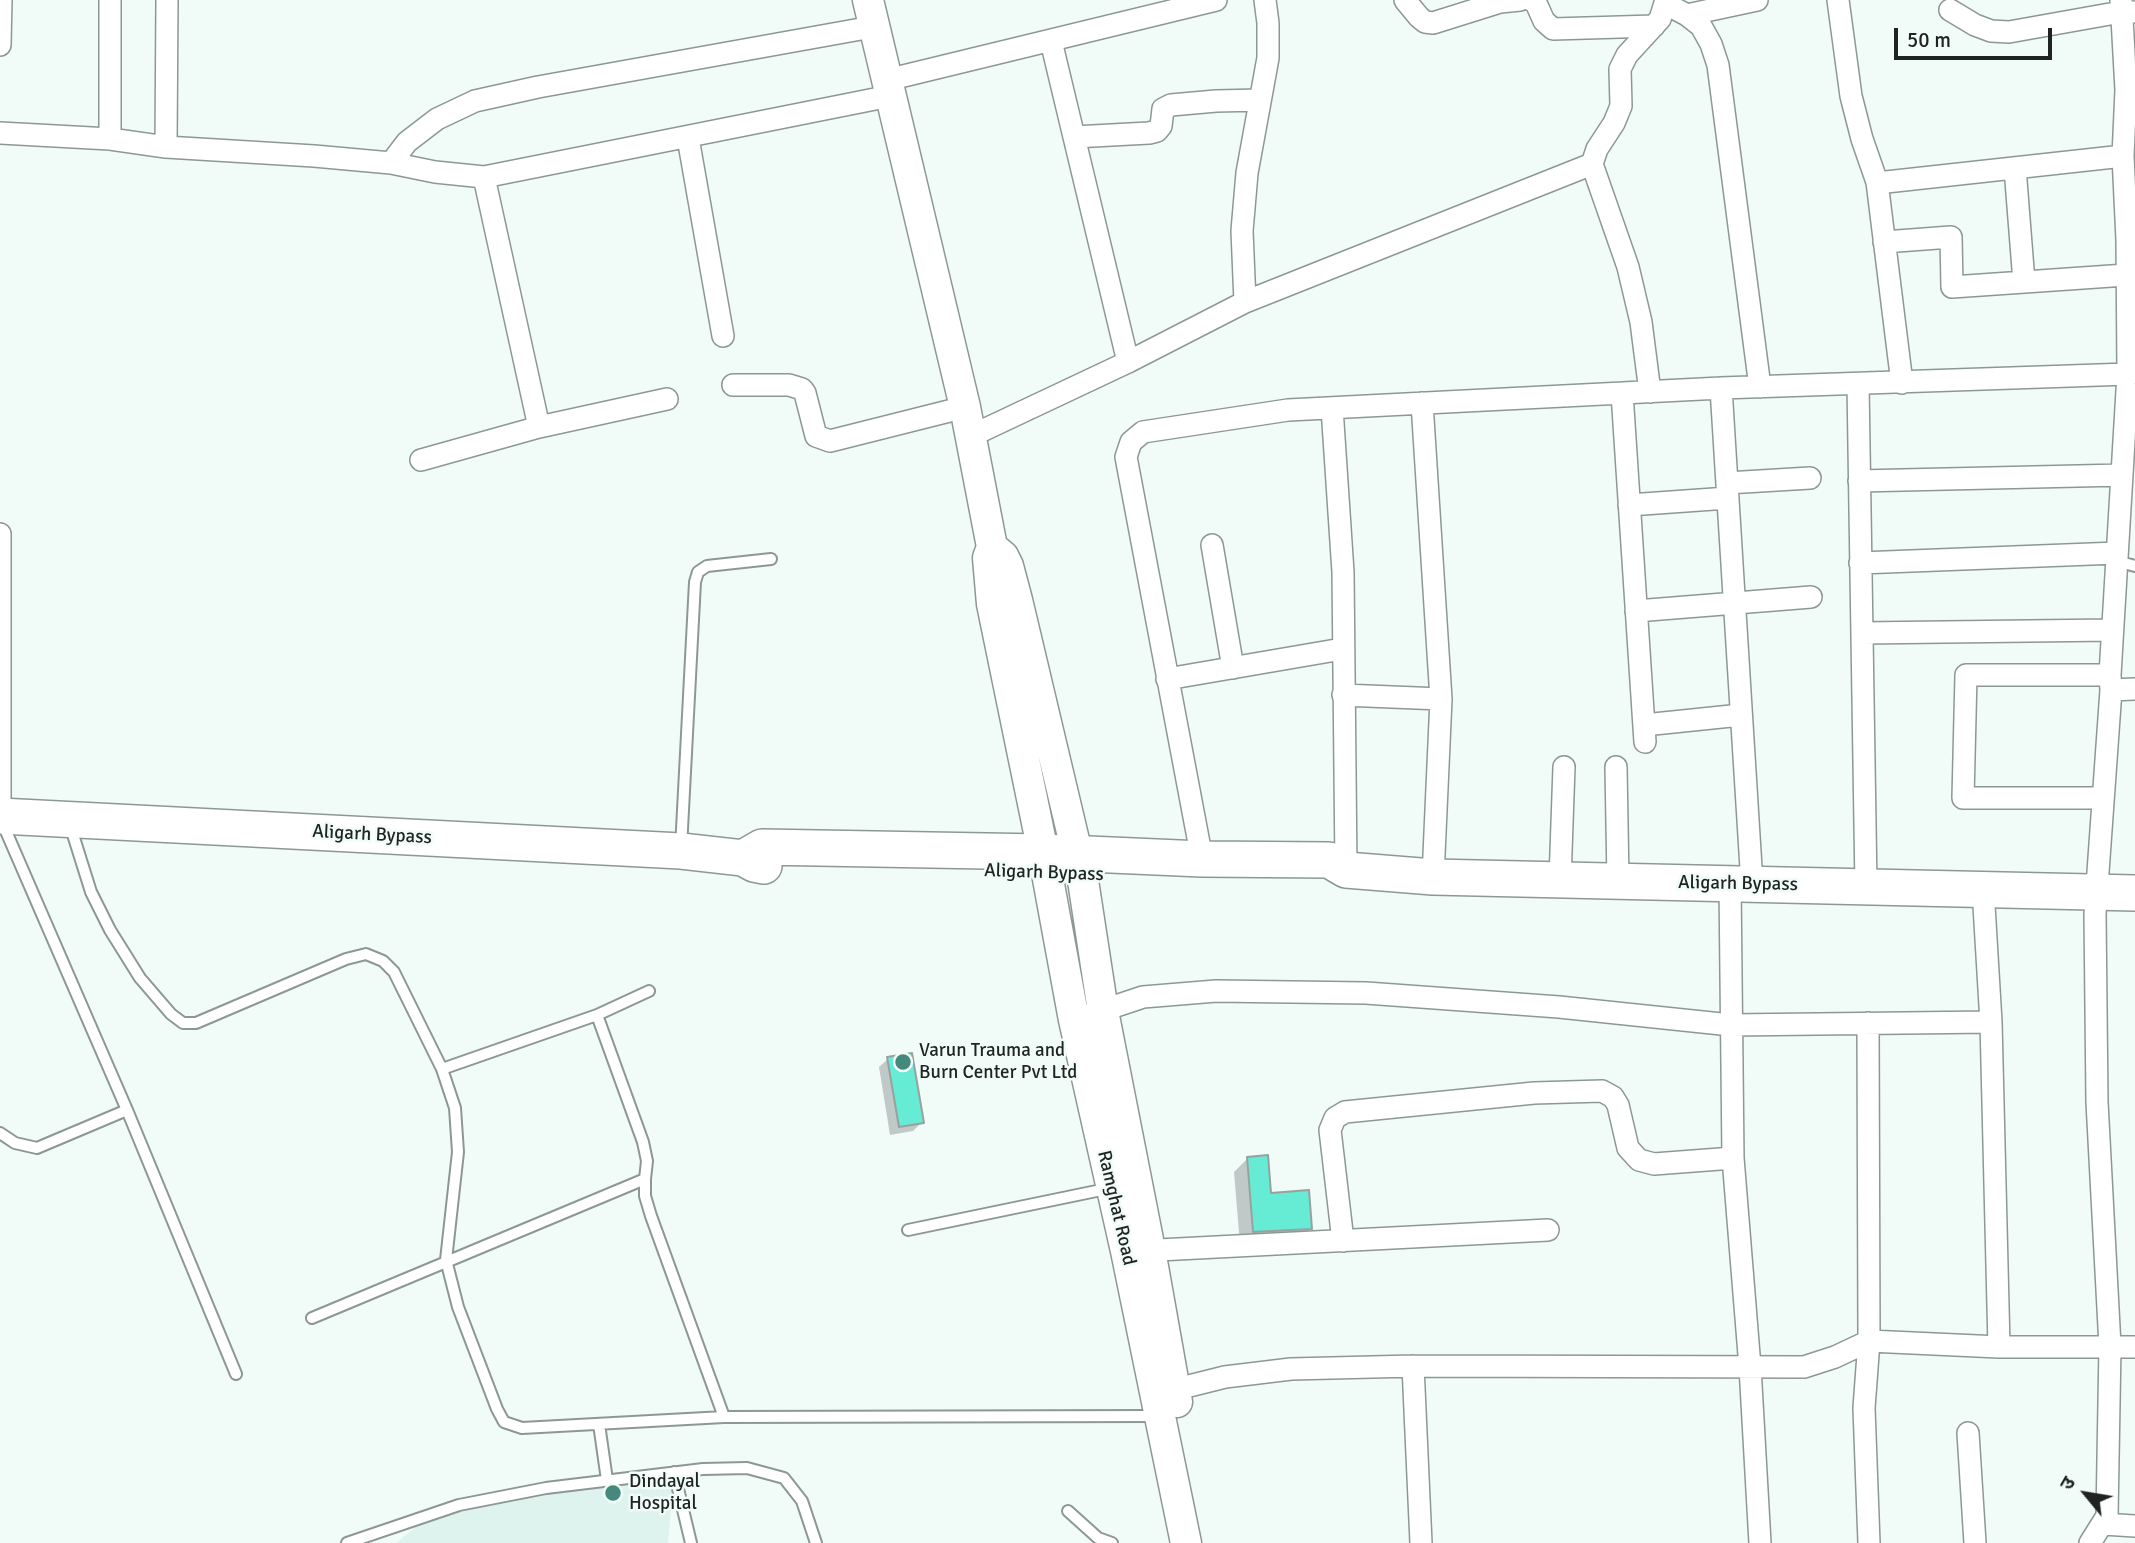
<!DOCTYPE html>
<meta charset="utf-8">
<style>
body{margin:0}
#map{position:relative;width:2135px;height:1543px;overflow:hidden;background:#f1fcf9;font-family:Signika,"Noto Sans Devanagari",sans-serif}
canvas{display:block}
.north{position:absolute;left:2051px;top:1459px;width:70px;height:70px;-webkit-text-stroke:5px #f1fcf9;paint-order:stroke;rotate:300deg;font-size:19px;font-weight:700;line-height:28px;text-align:center;color:#1f2322}
.north::after{content:'';display:block;margin:auto;width:24px;height:32px;background:#1f2322;clip-path:polygon(50% 0,100% 100%,50% 72%,0 100%)}
.scale{position:absolute;left:1894px;top:28px;width:158px;height:32px;box-sizing:border-box;border:4px solid #1f2322;border-top:0;padding-left:9px;font-size:21px;line-height:24px;white-space:nowrap;color:#1f2322;-webkit-text-stroke:5px #f1fcf9;paint-order:stroke}
</style>
<div id="map">
<canvas width="2135" height="1543"></canvas>
<div class="north">उ</div>
<div class="scale">50 m</div>
</div>
<script>
const ctx = document.querySelector('canvas').getContext('2d');
ctx.lineJoin = 'round';
function paint(path, color) { ctx.fillStyle = color; ctx.fill(path, 'evenodd'); }
const shape = rows => new Path2D(rows.map(r => 'M' + r).join(''));
function stroke(path, color, width, dash) { ctx.strokeStyle = color; ctx.lineWidth = width; ctx.lineCap = dash ? 'butt' : 'round'; ctx.setLineDash(dash || []); ctx.stroke(path); }
function drawText(font, color, halo, rows, align = 'center') {
  ctx.font = font + ' Signika,sans-serif'; ctx.lineWidth = 5; ctx.setLineDash([]); ctx.textBaseline = 'middle'; ctx.strokeStyle = halo; ctx.fillStyle = color; for (const [text, x, y, turn = 0] of rows) {
    ctx.save(); ctx.translate(x, y); ctx.rotate((+turn || 0) * Math.PI / 180); ctx.textAlign = isNaN(turn) ? turn : align; if (halo) ctx.strokeText(text, 0, 0); ctx.fillText(text, 0, 0); ctx.restore();
  }
}
paint(shape([
 [674,1472,668,1543,396,1543,433,1513]
]), '#def3ee');
paint(shape([
 [888,1059,922,1122,913,1131,890,1135,879,1067],
 [1248,1158,1269,1195,1311,1228,1297,1242,1240,1245,1234,1172]
]), '#0003');
const building = shape([
 [912,1053,924,1123,899,1127,887,1057,912,1053],
 [1268,1155,1271,1193,1309,1190,1312,1229,1253,1232,1247,1157,1268,1155]
]);
paint(building, '#66ebd4');
stroke(building, '#97a29f', 2);
const service = shape([
 [2116,561,2135,566],
 [2,822,127,1110,236,1374],
 [70,825,91,892,110,930,140,978,171,1014,183,1023,196,1023,346,959,366,954,383,961,394,972,442,1069,455,1108,458,1152,446,1260,458,1307,497,1409,504,1422,522,1428,724,1417,1157,1416],
 [681,848,695,582,698,572,707,566,771,559],
 [597,1015,649,991],
 [0,1133,15,1143,37,1148,127,1110],
 [645,1179,645,1196,651,1216,724,1417],
 [908,1230,1111,1188],
 [312,1318,645,1179,647,1161,643,1142,597,1015,442,1069],
 [599,1424,607,1480],
 [674,1472,691,1543],
 [1068,1511,1098,1538,1112,1543],
 [347,1543,459,1505,546,1488,703,1469,747,1468,784,1478,802,1501,816,1543]
]);
const minor = shape([
 [1405,0,1419,17,1425,22,1433,23,1500,2,1520,0],
 [1531,0,1536,3,1544,21,1553,29,1654,26],
 [1838,0,1851,96,1862,139,1877,182,1902,383],
 [1666,4,1687,15,1701,26,1711,44,1718,65,1760,387],
 [1950,10,1975,25,1991,31,2009,32,2121,12,2133,12],
 [1687,15,1757,0],
 [1051,41,1128,362],
 [0,45,1,0],
 [887,80,1216,0],
 [0,133,110,139,166,147,314,156,391,163,435,172,484,177],
 [1074,137,1149,133,1157,131,1161,126,1163,109,1171,105,1216,101,1260,100],
 [688,138,723,336],
 [110,139,110,0],
 [166,147,167,0],
 [391,163,407,142,437,119,475,101,538,87,872,27],
 [2015,168,2024,282],
 [1877,183,2123,156],
 [1884,242,1951,237,1952,287,2126,275],
 [1245,302,1242,231,1247,173,1268,58,1268,23,1265,0],
 [1858,384,1866,887],
 [733,385,789,385,802,389,805,393,816,436,830,441,965,407],
 [1721,388,1752,884],
 [1650,392,1641,322,1628,267,1592,164,1597,149,1614,123,1621,106,1620,69,1627,55,1660,19,1666,0],
 [1622,393,1645,742],
 [1422,403,1441,699],
 [1332,408,1343,572,1346,870],
 [539,427,484,177,890,96],
 [971,436,1128,362,1245,302,1592,164],
 [421,460,539,427,667,399],
 [1859,481,2122,475],
 [1727,483,1810,478],
 [1629,505,1728,498],
 [0,534,0,805],
 [1212,545,1233,668],
 [1860,563,2117,553],
 [1636,611,1811,597],
 [1862,633,2112,630],
 [1167,679,1342,649],
 [2111,690,2135,689],
 [1343,695,1441,699,1433,877],
 [1644,725,1741,715],
 [1616,767,1618,881],
 [2102,798,1963,798,1966,675,2110,675],
 [1202,859,1126,457,1131,442,1143,432,1288,410,1721,388,2128,374,2127,240,2123,156,2126,90,2121,0],
 [1560,880,1564,767],
 [1730,884,1733,1158,1750,1367,1760,1543],
 [1089,1015,1143,997,1216,991,1366,993,1559,1007,1731,1025,1991,1022,1983,889],
 [1991,1022,1999,1347],
 [1868,1023,1869,1341,1864,1408,1869,1543],
 [1343,1241,1330,1130,1335,1118,1345,1112,1534,1093,1602,1091,1613,1097,1618,1105,1628,1148,1639,1160,1654,1164,1733,1158],
 [1139,1251,1548,1230],
 [1413,1366,1421,1543],
 [1161,1393,1225,1377,1291,1369,1413,1366,1804,1367,1835,1357,1869,1341,1999,1347,2135,1347],
 [1968,1433,1975,1543],
 [2103,1524,2135,1526],
 [2090,1543,2107,1516,2110,1346,2097,1102,2095,914,2111,690,2110,675,2128,374,2135,373]
]);
const secondary = shape([
 [868,0,965,407,992,547,988,558,992,604,1043,852,1074,1020,1126,1251,1186,1543],
 [992,547,1003,556,1008,566,1017,600,1082,874,1103,1011,1150,1250,1177,1402]
]);
const trunk = shape([
 [0,816,681,851,743,858,754,864,764,866],
 [743,858,762,847,1043,852,1202,859,1329,860,1346,870,1433,877,2135,893]
]);
stroke(service, '#8d9895', 14);
stroke(minor, '#8d9895', 24);
stroke(secondary, '#8d9895', 33);
stroke(trunk, '#8d9895', 38);
stroke(service, '#fff', 10);
stroke(minor, '#fff', 21);
stroke(secondary, '#fff', 30);
stroke(trunk, '#fff', 35);
for (const [x, y, r, color] of [
 [903,1062,9,"#45897d"],
 [613,1493,9,"#45897d"]
]) { const dot = new Path2D(); dot.arc(x, y, r, 0, 2 * Math.PI); ctx.fillStyle = color; ctx.fill(dot); stroke(dot, '#f1fcf9', 2.5); }
drawText('19px', '#1f2322', '#f1fcf9', [
 ["Aligarh Bypass",372,835,3],
 ["Aligarh Bypass",1044,873,2],
 ["Aligarh Bypass",1738,884,1],
 ["Ramghat Road",1116,1208,77]
]);
drawText('19px', '#1f2322', '#f1fcf9', [
 ["Varun Trauma and",919,1051],
 ["Burn Center Pvt Ltd",919,1073],
 ["Dindayal",629,1482],
 ["Hospital",629,1504]
], 'left');
</script>
